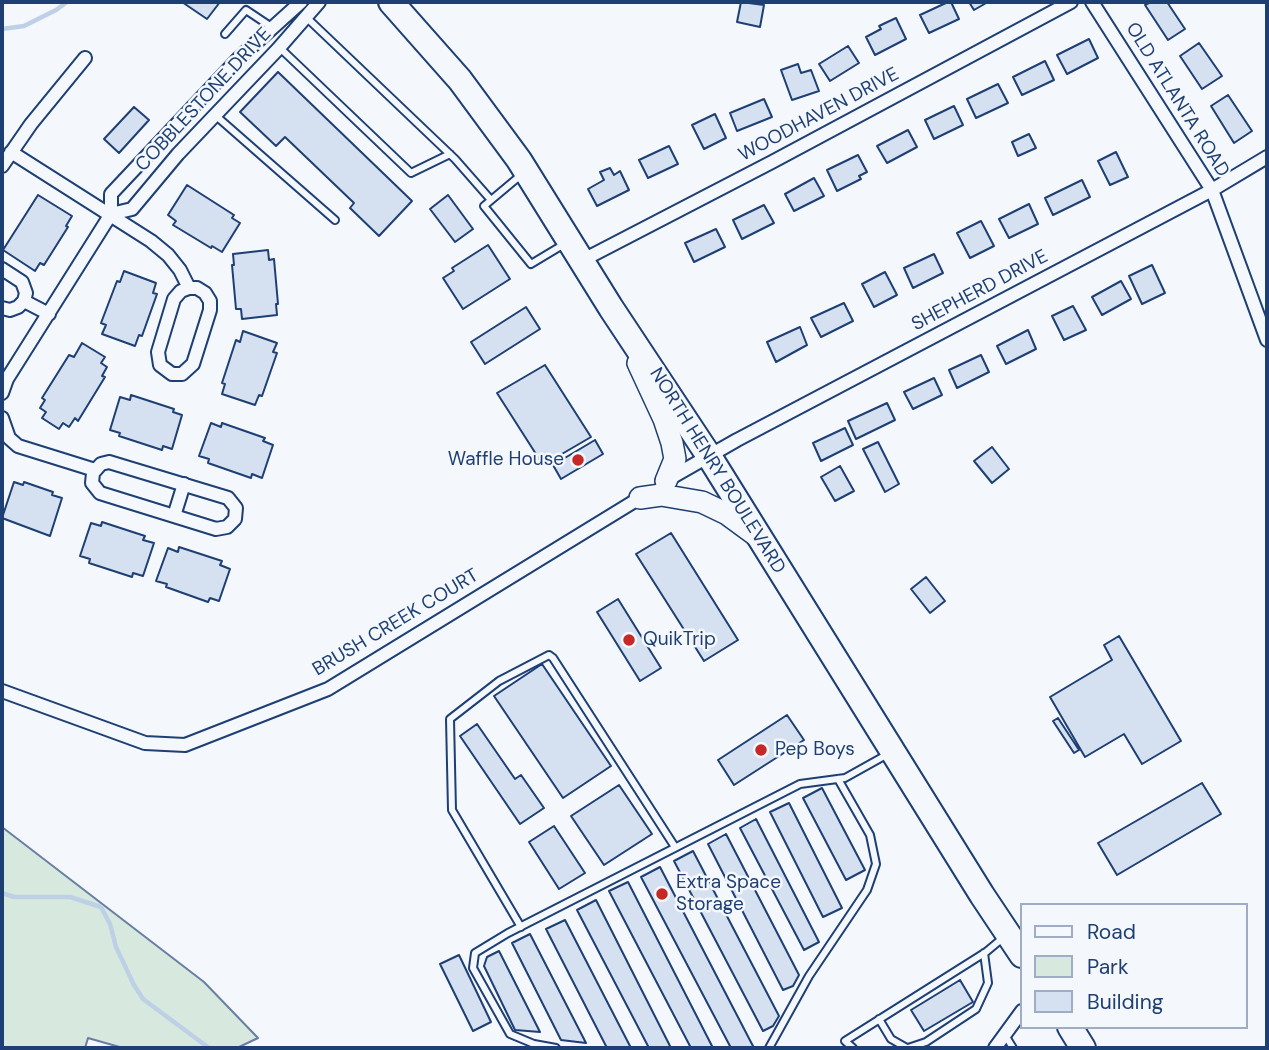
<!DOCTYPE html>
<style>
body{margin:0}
#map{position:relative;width:1269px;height:1050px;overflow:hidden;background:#f4f7fb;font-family:"DM Sans",sans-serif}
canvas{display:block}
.frame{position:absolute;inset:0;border:4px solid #1d3f73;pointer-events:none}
.legend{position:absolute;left:1020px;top:903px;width:228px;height:126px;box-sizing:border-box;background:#f4f7fb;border:2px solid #9eadc5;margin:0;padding:9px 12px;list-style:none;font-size:21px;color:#1d3f73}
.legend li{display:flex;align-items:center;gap:14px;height:35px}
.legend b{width:35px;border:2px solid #9eadc5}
</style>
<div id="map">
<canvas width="1269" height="1050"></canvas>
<div class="frame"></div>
<ul class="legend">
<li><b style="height:9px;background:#f4f7fb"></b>Road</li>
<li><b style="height:19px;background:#d7e8df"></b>Park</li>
<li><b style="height:19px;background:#d5e0f0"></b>Building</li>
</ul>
</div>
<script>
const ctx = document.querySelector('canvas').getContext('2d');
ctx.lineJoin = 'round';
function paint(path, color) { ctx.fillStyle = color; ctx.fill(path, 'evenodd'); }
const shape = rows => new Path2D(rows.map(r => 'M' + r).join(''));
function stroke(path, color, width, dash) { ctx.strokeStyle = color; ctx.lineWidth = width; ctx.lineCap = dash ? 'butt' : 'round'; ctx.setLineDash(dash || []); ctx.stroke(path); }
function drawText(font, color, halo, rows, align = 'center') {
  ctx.font = font + ' "DM Sans",sans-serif'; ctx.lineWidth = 5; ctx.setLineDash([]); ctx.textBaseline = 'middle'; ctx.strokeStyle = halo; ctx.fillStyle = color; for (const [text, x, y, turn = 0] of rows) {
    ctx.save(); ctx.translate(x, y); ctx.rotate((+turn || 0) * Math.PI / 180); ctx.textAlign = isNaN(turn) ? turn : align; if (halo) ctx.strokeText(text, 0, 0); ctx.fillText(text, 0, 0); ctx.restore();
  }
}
const green = shape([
 [2,827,204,982,258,1038,237,1048,123,1048,88,1038,85,1048,2,1048,2,827]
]);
paint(green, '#d7e8df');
stroke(green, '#687fa3', 2);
stroke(shape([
 [2,29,24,26,56,10,67,2],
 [2,893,14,897,70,897,101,907,110,924,116,947,134,985,143,999,209,1048]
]), '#bed0e5', 4.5);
const building = shape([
 [182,2,220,2,207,19,182,2],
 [741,2,764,5,760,27,737,22,741,2],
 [948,2,951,2,959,19,929,33,920,15,948,2],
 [969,2,988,2,974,10,969,2],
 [1151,2,1167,2,1185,29,1168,40,1145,5,1151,2],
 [896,18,906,39,875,55,866,37,881,29,879,26,896,18],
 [1089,39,1098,58,1067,74,1057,55,1089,39],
 [1199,43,1222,76,1202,89,1180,56,1199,43],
 [848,46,859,63,830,81,819,64,848,46],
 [1045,61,1054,80,1022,95,1013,77,1045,61],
 [798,64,801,73,811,70,819,91,792,100,781,70,798,64],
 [278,72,412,201,379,236,350,208,354,203,285,137,276,146,240,112,278,72],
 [998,84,1008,103,976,118,967,99,998,84],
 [1228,95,1252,131,1234,143,1211,106,1228,95],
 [764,99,772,117,737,131,730,113,764,99],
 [954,106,963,125,934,139,925,120,954,106],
 [134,107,149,120,119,153,104,139,134,107],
 [715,114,726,138,704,149,692,125,715,114],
 [908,130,917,147,887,163,877,146,908,130],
 [1029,134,1036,148,1018,156,1012,142,1029,134],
 [669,146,678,164,648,178,639,160,669,146],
 [1116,152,1128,177,1110,185,1098,161,1116,152],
 [858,155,867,172,859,176,861,179,837,191,827,170,858,155],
 [610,168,614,175,620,171,629,190,597,206,588,189,604,180,600,172,610,168],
 [814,178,824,196,794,211,785,194,814,178],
 [1082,180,1090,197,1053,215,1045,198,1082,180],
 [187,185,234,215,232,218,240,223,222,252,212,246,211,248,173,225,176,221,168,215,187,185],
 [38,195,72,216,66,226,68,227,44,265,40,263,35,271,3,250,38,195],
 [448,195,473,229,455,242,430,209,448,195],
 [1029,204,1038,224,1009,238,999,219,1029,204],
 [764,205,774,223,742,239,733,220,764,205],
 [981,221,994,246,970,258,957,233,981,221],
 [716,229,725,247,694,262,685,243,716,229],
 [488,245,510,279,463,309,443,278,454,271,452,268,488,245],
 [268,250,269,260,274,259,278,304,276,304,277,315,242,319,241,309,236,309,232,265,234,265,233,254,268,250],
 [934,254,943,273,913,288,904,268,934,254],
 [1152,265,1165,293,1142,304,1129,276,1152,265],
 [124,271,156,283,153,293,157,294,142,336,139,335,135,346,102,334,106,325,101,323,117,281,120,282,124,271],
 [885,272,897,295,874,307,862,284,885,272],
 [1121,281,1131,299,1102,315,1092,297,1121,281],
 [844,303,853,321,821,337,811,318,844,303],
 [1073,306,1086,330,1064,340,1052,316,1073,306],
 [526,307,540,329,485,364,471,342,526,307],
 [800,327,807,345,776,362,767,342,800,327],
 [1028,330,1036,349,1006,364,997,346,1028,330],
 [243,331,277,343,273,352,277,353,262,396,259,395,255,405,222,394,225,384,222,383,236,340,240,342,243,331],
 [82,343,105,357,101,363,107,367,102,376,105,377,78,421,75,418,69,427,63,423,59,429,42,418,46,412,40,408,45,400,42,398,69,355,74,357,82,343],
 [981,355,989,372,957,388,949,370,981,355],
 [545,365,591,437,543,465,497,393,545,365],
 [934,378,942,395,913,409,904,392,934,378],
 [131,395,174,409,173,412,182,415,172,449,163,446,162,450,119,436,120,433,110,430,120,397,130,400,131,395],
 [887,403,895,420,856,439,848,421,887,403],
 [211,423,221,427,222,423,265,438,263,441,273,445,262,478,252,474,251,478,208,463,209,459,199,456,211,423],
 [845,428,853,445,821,461,813,443,845,428],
 [595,440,603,454,561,479,553,465,595,440],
 [878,442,899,484,885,492,863,449,878,442],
 [992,447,1009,469,992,483,974,461,992,447],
 [840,466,854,491,835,501,821,477,840,466],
 [14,482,23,485,24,482,53,492,52,495,62,498,50,536,2,518,14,482],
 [102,522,145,536,143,540,154,543,143,576,133,573,132,577,89,563,90,559,80,556,91,523,101,526,102,522],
 [671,533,738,640,704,661,636,554,671,533],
 [179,547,222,561,220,565,230,569,219,601,210,598,208,602,166,587,167,584,156,581,168,548,178,552,179,547],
 [926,577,945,601,930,613,911,589,926,577],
 [618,599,661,668,640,681,597,612,618,599],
 [1119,636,1181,741,1142,764,1124,734,1085,757,1050,697,1112,660,1104,645,1119,636],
 [542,664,611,766,563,798,494,696,542,664],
 [787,715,804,740,734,785,718,760,787,715],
 [1058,718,1079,750,1074,753,1053,721,1058,718],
 [477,724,515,779,521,775,544,808,520,824,460,736,477,724],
 [1202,783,1221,814,1117,875,1098,843,1202,783],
 [619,785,652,834,604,865,571,816,619,785],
 [822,788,865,870,846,880,803,798,822,788],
 [789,803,842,908,823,917,770,812,789,803],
 [756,819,819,942,804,950,740,828,756,819],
 [554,826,585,873,559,889,529,842,554,826],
 [726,834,799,975,793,986,783,990,708,844,726,834],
 [693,851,779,1016,773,1026,763,1031,674,861,693,851],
 [660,867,754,1048,731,1048,641,877,660,867],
 [628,882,713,1048,691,1048,609,891,628,882],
 [596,900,671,1048,649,1048,577,910,596,900],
 [565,920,631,1048,607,1048,546,929,565,920],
 [530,934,586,1043,561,1040,512,943,530,934],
 [499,951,540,1032,515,1030,484,966,487,957,499,951],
 [459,955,491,1022,473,1031,440,964,459,955],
 [960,980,973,1002,924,1031,911,1010,960,980]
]);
paint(building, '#d5e0f0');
stroke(building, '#1d3f73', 2);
const lane = shape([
 [306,17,455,159,491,200],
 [225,34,246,10,273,28],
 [280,48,411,173,450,154],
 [215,115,335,220],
 [521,175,484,206,531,264,566,243],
 [521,927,452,810,450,719,499,681,549,655,553,658,675,847],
 [879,1019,891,1039,907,1048],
 [1005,1035,1013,1048],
 [556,1048,534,1044,510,1034,473,968,475,953,508,933,800,784,845,778,888,754],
 [769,1048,809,976,867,890,876,864,870,835,838,779],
 [853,1048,845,1041,986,952,1004,937],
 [908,1048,926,1042,976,1009,988,983,984,953]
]);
const street = shape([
 [1092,2,1212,190,1267,340],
 [11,152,151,241,168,255,180,270,189,288],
 [2,166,31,124,85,58],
 [111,214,132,209,178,154,278,49,319,2],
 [583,260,772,162,1071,2],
 [2,269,22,282,26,293,24,301,18,307,10,310,2,308],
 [189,288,197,288,205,293,210,301,210,310,193,364,182,374,172,374,160,365,158,352,174,299,181,291,189,288],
 [24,301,49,314],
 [2,393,7,379,111,214,111,194,239,58,301,2],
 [2,418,9,438,18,446,95,470],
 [109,462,228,498,236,508,235,519,227,527,216,529,100,493,92,483,93,473,101,464,109,462],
 [667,480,737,440,1212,190,1267,157],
 [174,516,184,484],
 [2,691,145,743,185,745,328,689,643,496],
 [995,1048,1022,1011]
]);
const primary = shape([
 [638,363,664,419,672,443,675,459,666,481],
 [640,498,661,495,702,502,727,514,757,536]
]);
const highway = shape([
 [391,2,460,80,519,160,611,308,709,456,982,895,1022,955],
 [1070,1027,1083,1048]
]);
stroke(lane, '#1d3f73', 10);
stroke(street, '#1d3f73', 16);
stroke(primary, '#1d3f73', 24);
stroke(highway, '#1d3f73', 28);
stroke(lane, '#f4f7fb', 6);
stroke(street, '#f4f7fb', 12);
stroke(primary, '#f4f7fb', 21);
stroke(highway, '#f4f7fb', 24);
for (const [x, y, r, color] of [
 [578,460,7,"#c62828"],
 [629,640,7,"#c62828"],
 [761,750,7,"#c62828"],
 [662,894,7,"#c62828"]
]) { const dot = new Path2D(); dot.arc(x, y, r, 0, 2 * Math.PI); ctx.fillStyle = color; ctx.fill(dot); stroke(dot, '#f4f7fb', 2.5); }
drawText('19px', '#1d3f73', '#f4f7fb', [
 ["COBBLESTONE DRIVE",204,100,-47],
 ["OLD ATLANTA ROAD",1177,100,58],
 ["WOODHAVEN DRIVE",819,115,-28],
 ["SHEPHERD DRIVE",980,291,-28],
 ["NORTH HENRY BOULEVARD",717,471,58],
 ["BRUSH CREEK COURT",396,623,-31]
]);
drawText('19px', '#1d3f73', '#f4f7fb', [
 ["Waffle House",564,460,"right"],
 ["QuikTrip",643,640],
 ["Pep Boys",775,750],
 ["Extra Space",676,883],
 ["Storage",676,905]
], 'left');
</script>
